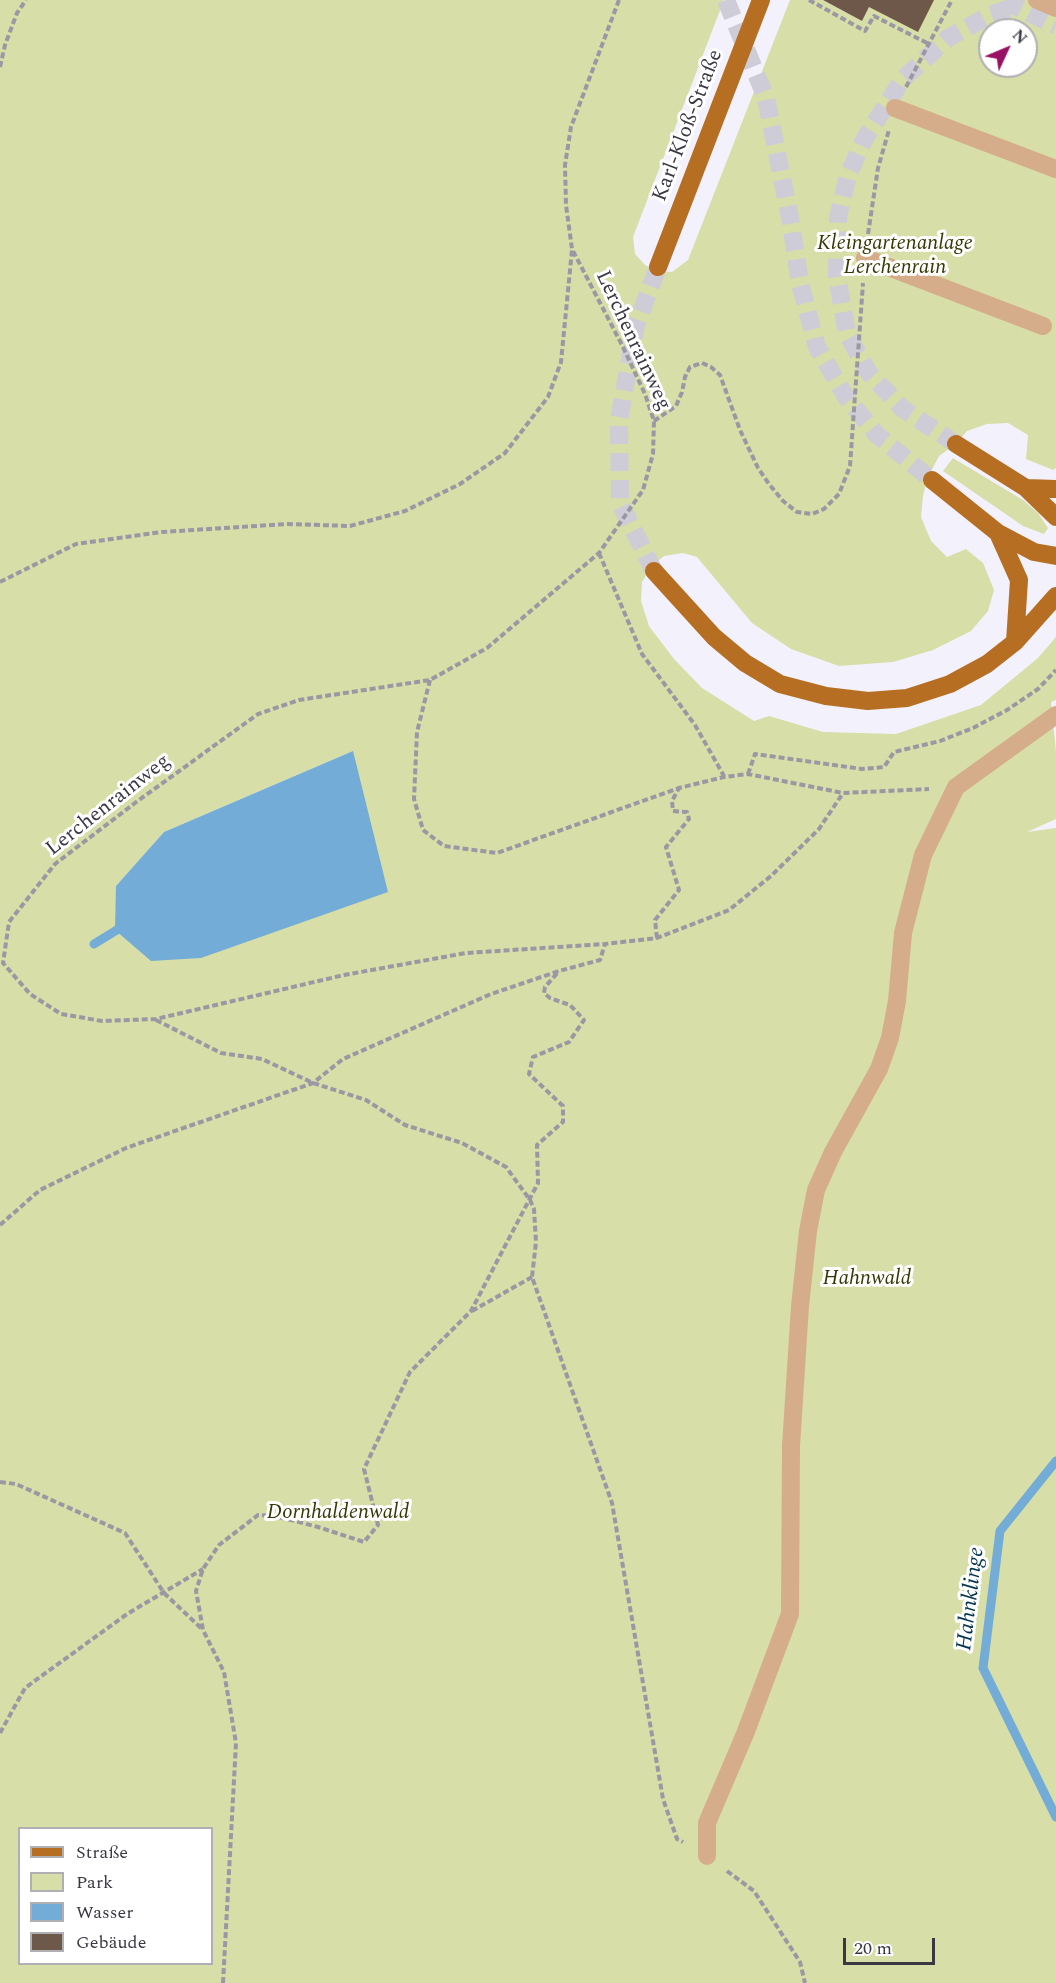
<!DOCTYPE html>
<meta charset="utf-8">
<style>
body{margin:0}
#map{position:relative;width:1056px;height:1983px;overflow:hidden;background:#f3f1fc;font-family:Spectral,serif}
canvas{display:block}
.legend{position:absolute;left:18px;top:1827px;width:195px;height:138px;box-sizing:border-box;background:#fff;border:2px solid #b0afb4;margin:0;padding:8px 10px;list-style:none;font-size:18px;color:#3a3843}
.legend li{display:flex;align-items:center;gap:12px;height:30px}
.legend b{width:30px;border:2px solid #b0afb4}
.north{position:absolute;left:978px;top:18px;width:60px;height:60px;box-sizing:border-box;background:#fff;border:2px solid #b0afb4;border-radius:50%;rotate:46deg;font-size:16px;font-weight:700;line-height:24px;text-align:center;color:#3a3843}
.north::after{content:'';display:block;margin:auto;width:21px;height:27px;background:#991164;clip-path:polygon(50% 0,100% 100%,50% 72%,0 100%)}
.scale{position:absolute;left:843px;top:1938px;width:92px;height:27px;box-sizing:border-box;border:3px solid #3a3843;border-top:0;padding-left:8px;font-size:18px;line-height:21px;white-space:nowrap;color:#3a3843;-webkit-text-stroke:4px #fff;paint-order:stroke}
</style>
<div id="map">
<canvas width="1056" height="1983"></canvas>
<ul class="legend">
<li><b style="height:8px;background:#b66f22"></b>Straße</li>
<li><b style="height:16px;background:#d8dea7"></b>Park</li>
<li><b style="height:16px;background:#72acd7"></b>Wasser</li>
<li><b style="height:16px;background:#6e5849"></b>Gebäude</li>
</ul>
<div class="north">N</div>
<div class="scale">20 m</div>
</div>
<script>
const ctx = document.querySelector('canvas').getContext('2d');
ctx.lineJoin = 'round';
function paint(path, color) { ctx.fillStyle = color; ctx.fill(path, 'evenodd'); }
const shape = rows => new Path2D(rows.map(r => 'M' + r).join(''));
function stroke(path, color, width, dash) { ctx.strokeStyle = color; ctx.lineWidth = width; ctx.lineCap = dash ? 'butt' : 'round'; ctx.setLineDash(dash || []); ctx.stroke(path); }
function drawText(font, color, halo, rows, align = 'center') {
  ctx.font = font + ' Spectral,serif'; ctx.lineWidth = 6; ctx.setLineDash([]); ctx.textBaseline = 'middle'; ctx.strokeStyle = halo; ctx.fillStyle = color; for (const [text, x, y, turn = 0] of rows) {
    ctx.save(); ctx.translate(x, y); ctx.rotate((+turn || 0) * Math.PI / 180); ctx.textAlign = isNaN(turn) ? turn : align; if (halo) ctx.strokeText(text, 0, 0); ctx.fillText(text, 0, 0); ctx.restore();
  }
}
paint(shape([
 [0,0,724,0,633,237,635,254,645,265,657,271,672,272,688,260,790,0,823,0,862,21,869,7,934,0,1056,0,1056,468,1053,470,1026,459,1028,435,1008,423,987,424,967,431,956,444,939,456,927,479,923,496,921,517,931,541,947,557,966,549,983,563,994,590,988,611,971,631,933,650,893,662,839,666,791,649,752,623,697,557,683,553,664,556,652,566,642,582,641,601,649,626,674,659,702,688,754,721,769,716,823,732,896,734,981,705,1038,658,1056,637,1056,700,1051,702,1056,752,1056,819,1027,832,1056,828,1056,1983,0,1983],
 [990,30,1026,30,1026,66,990,66],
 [353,751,116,886,164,832],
 [20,1828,212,1828,212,1964,20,1964],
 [953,458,1023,500,1038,513,1048,528,1044,534,1023,526,943,471]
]), '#d8dea7');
paint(shape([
 [353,751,388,892,201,958,151,961,115,930,116,886,164,832]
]), '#72acd7');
stroke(shape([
 [94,944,125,925],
 [1056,1461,1000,1531,983,1668,1056,1817]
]), '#72acd7', 9);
paint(shape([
 [823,0,934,0,918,32,869,7,862,21]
]), '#6e5849');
stroke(shape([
 [726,0,766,98,791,223,800,283,817,347,846,397,877,435,932,480],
 [1005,1,1056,26],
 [956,444,903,409,869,373,847,334,837,276,838,218,848,175,865,138,903,79,948,38,990,15,1016,6],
 [654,571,620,503,619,420,636,326,658,267]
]), '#ceccd7', 18, [18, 9]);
stroke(shape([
 [619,0,571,127,565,165,566,205,572,249,622,345,645,394,654,421,653,454,643,490,599,553,487,648,430,680,299,700,258,714,135,803,55,864,9,922,3,963,30,994,61,1014,102,1021,156,1019,344,975,466,953,605,944,657,938,729,910,771,876,819,829,843,793],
 [809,0,865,31,874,16,929,44],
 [0,67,5,45,17,13,26,0],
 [906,87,952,0],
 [868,234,878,168,889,130],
 [654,421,676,406,682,392,685,377,690,367,702,363,711,367,720,375,740,430,758,468,769,484,783,501,797,512,812,514,824,509,839,494,850,466,863,283],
 [599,553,642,654,695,725,724,776],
 [0,582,76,544,162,532,287,524,350,526,405,511,460,484,505,453,548,397,561,362,572,250],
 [430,680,417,732,414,799,423,830,444,846,497,853,679,788,724,777,748,774,843,793,929,789],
 [748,774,755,754,862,769,884,767,894,752,940,741,973,728,1007,710,1038,689,1056,670],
 [657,938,655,920,679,890,666,847,689,819,687,812,673,811,672,801,679,788],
 [156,1020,221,1053,262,1059,313,1083,366,1100,405,1125,462,1143,506,1167,530,1200,534,1209,536,1242,532,1277,612,1503,663,1799,677,1839,683,1842],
 [0,1225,40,1190,126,1148,313,1083,343,1059,491,994,559,971,600,960,605,944],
 [472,1311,532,1277],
 [0,1482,16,1484,125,1533,164,1593,202,1629],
 [0,1733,25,1688,127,1614,203,1569],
 [727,1871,754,1891,800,1962,805,1983],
 [223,1983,236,1743,224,1672,203,1630,196,1591,203,1569,219,1545,258,1515,275,1516,318,1527,364,1542,378,1525,364,1469,410,1372,471,1311,538,1183,537,1145,563,1122,563,1106,529,1074,533,1057,569,1042,584,1020,570,1005,550,998,544,993,545,987,559,971]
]), '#9a98a3', 4, [6, 3]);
stroke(shape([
 [1037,0,1056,8],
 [895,108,1056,169],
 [865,258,1043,326],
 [707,1856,707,1823,745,1734,790,1614,791,1446,800,1306,808,1231,816,1190,833,1152,879,1069,890,1038,897,1001,903,933,923,855,956,787,1056,715]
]), '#d5ad8a', 18);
stroke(shape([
 [658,267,761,0],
 [956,444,1026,488,1056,517],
 [932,480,998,533,1034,552,1056,556],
 [1026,488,1056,489],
 [998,533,1019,580,1015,642],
 [654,571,714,637,745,663,780,684,826,696,868,701,907,698,950,684,987,664,1015,642,1056,596]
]), '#b66f22', 18);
drawText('21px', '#3a3843', '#fff', [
 ["Karl-Kloß-Straße",689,126,-69],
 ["Lerchenrainweg",632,341,65],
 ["Lerchenrainweg",109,806,-38]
]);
drawText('italic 21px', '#363904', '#fff', [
 ["Kleingartenanlage",895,245],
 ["Lerchenrain",895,269],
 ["Hahnwald",867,1280],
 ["Dornhaldenwald",338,1514]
]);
drawText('italic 22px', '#033551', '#fff', [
 ["Hahnklinge",972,1599,-83]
]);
</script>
